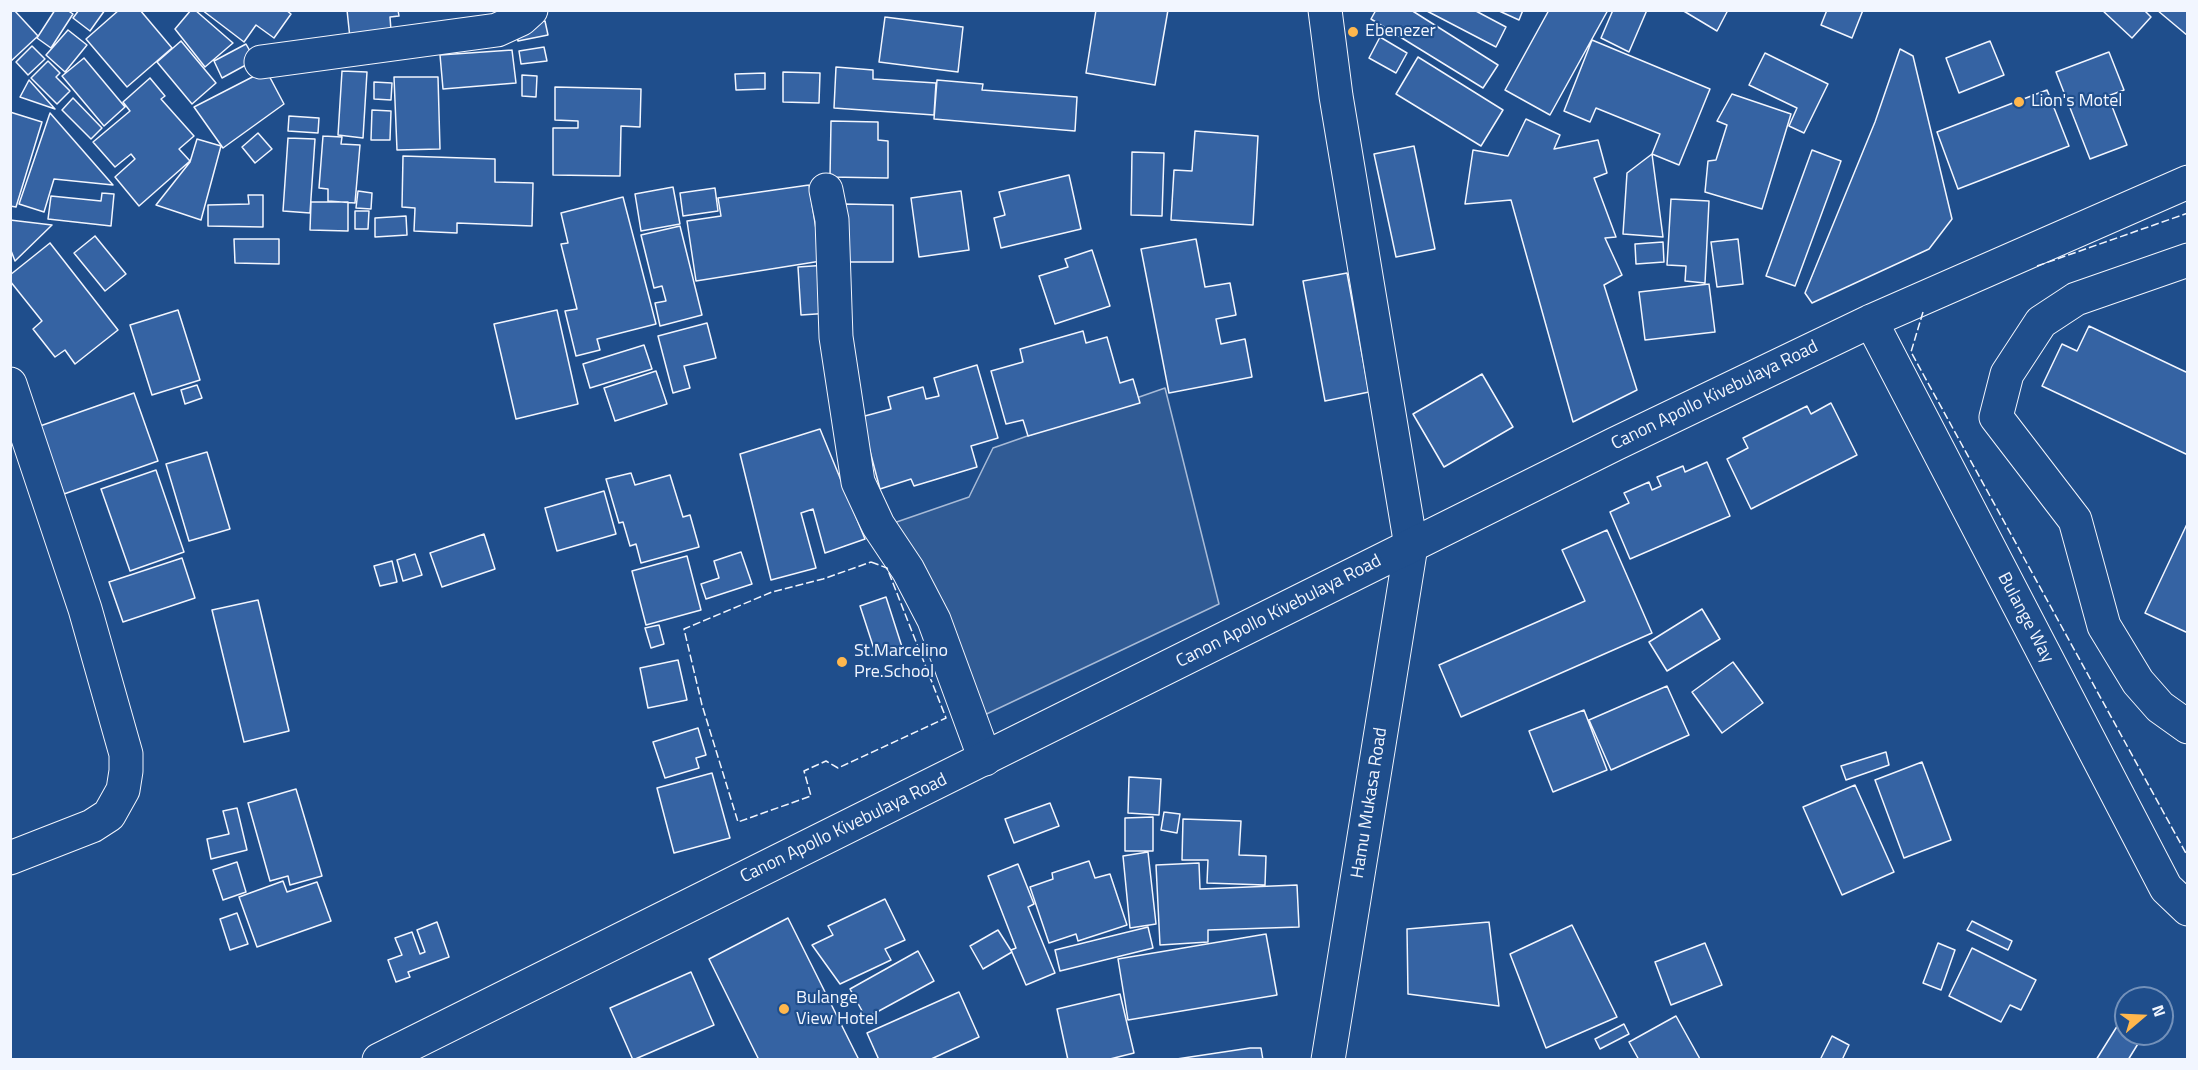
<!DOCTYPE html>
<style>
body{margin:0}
#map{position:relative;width:2198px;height:1070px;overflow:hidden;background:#1f4e8c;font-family:"Titillium Web",sans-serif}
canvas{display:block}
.frame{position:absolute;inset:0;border:12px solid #f2f6ff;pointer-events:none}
.north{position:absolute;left:2114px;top:986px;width:60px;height:60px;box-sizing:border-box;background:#1f4e8c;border:2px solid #7391ba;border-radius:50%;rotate:71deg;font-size:16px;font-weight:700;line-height:24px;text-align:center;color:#f2f6ff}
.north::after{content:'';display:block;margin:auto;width:21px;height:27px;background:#ffb74d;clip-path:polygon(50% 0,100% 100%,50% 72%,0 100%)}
</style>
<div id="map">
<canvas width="2198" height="1070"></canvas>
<div class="frame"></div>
<div class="north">N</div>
</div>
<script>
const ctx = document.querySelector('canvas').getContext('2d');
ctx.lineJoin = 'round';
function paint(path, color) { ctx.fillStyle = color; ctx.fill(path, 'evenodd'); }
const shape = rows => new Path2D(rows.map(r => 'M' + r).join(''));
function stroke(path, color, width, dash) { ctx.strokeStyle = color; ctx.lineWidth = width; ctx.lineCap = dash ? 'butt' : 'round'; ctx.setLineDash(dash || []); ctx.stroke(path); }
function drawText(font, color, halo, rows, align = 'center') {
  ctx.font = font + ' "Titillium Web",sans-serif'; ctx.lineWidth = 4.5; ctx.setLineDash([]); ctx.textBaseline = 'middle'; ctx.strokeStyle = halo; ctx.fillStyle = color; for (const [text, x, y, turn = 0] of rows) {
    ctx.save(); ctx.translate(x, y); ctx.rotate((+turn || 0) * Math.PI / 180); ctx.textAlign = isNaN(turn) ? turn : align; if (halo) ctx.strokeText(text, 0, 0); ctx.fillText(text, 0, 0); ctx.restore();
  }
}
const built = shape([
 [1165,388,1219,604,976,719,885,526,969,497,993,448,1165,388]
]);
paint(built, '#305b95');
stroke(built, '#a8bbd7', 1.5);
const building = shape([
 [10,10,14,10,38,36,10,62,10,10],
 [55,10,67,10,73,14,51,48,37,38,55,10],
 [79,10,105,10,90,31,73,18,79,10],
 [119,10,140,10,172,48,127,87,86,39,119,10],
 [191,10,195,10,233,43,205,67,175,29,191,10],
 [202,10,286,10,291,14,274,38,256,25,244,42,202,10],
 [347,10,398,10,399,16,390,17,392,44,351,48,347,10],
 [1096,10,1168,10,1155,85,1086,73,1096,10],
 [1376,10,1411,10,1498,65,1483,88,1371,19,1376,10],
 [1425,10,1474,10,1506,27,1496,47,1425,10],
 [1497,10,1523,10,1519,20,1497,10],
 [1549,10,1608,10,1550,115,1505,90,1549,10],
 [1613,10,1647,10,1629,52,1601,38,1613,10],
 [1682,10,1728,10,1717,31,1682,10],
 [1827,10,1863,10,1852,38,1821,25,1827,10],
 [2102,10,2144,10,2151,17,2132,38,2102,10],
 [2157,10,2188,10,2188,36,2157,10],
 [885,17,963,27,958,72,879,62,885,17],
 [545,21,548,35,518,41,515,26,545,21],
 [68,30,87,45,65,72,46,55,68,30],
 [1380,37,1407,53,1396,73,1369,58,1380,37],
 [1592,40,1710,89,1679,165,1652,154,1660,134,1596,108,1590,122,1564,111,1592,40],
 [181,41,216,83,192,104,157,62,181,41],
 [1990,41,2004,75,1959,93,1946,58,1990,41],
 [246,44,255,60,222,78,214,61,246,44],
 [32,46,45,59,28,75,16,62,32,46],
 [544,47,547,61,521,64,519,51,544,47],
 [1900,49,1913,56,1952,219,1929,249,1812,303,1805,293,1875,122,1900,49],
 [512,50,516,83,443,89,440,55,512,50],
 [2109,52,2124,90,2108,96,2127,145,2090,159,2056,72,2109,52],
 [1765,53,1828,84,1804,133,1789,126,1797,108,1749,85,1765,53],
 [1418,57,1503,110,1481,146,1396,94,1418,57],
 [84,58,125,107,104,126,62,76,84,58],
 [48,61,60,73,56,77,70,91,57,104,31,78,48,61],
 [836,67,873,70,873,79,936,83,934,115,834,108,836,67],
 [266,70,284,104,223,148,194,107,266,70],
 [342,71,367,72,363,138,338,135,342,71],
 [783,72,820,73,819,103,783,102,783,72],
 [765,73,765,89,736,90,735,74,765,73],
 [522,75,537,76,536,97,522,96,522,75],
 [394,77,438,77,440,149,397,150,394,77],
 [150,78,165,96,161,99,194,136,179,149,190,161,139,206,115,177,135,159,131,154,115,167,93,142,130,111,123,102,150,78],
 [29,80,55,109,20,97,29,80],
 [937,80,983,84,982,90,1077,97,1075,131,934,119,937,80],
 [374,82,392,83,391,100,374,99,374,82],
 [555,87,641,89,640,127,621,126,620,176,553,175,553,128,578,128,578,121,555,120,555,87],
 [2047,90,2069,146,1958,189,1937,132,2047,90],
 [1732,94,1791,114,1762,209,1705,192,1708,161,1716,160,1727,125,1717,121,1732,94],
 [73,98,102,128,91,139,62,110,73,98],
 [372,110,391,111,390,140,371,140,372,110],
 [10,112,42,122,16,207,10,206,10,112],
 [50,113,113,185,54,179,44,212,19,204,50,113],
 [289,116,319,118,318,133,288,131,289,116],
 [1526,119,1560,135,1554,149,1598,140,1607,173,1594,178,1616,237,1605,238,1622,275,1604,285,1637,390,1573,422,1511,200,1465,204,1473,150,1508,156,1526,119],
 [831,121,878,122,878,140,888,141,888,178,830,177,831,121],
 [1195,131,1258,136,1253,225,1171,220,1174,170,1192,171,1195,131],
 [258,133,272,149,255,163,242,147,258,133],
 [323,136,342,137,341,144,360,145,355,203,328,201,328,189,319,188,323,136],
 [288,138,315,139,310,213,283,211,288,138],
 [197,139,221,146,201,220,156,205,190,162,197,139],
 [1414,146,1435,249,1396,257,1374,154,1414,146],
 [1812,150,1841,161,1795,286,1766,276,1812,150],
 [1132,152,1164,153,1162,216,1131,215,1132,152],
 [1652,154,1663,237,1623,234,1627,173,1652,154],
 [403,156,495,159,495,182,533,183,532,226,457,223,457,233,414,231,415,208,402,207,403,156],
 [1069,175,1081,229,1001,248,994,218,1005,215,999,192,1069,175],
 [809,185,821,261,696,281,687,221,721,216,718,198,809,185],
 [673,187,680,224,641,231,635,194,673,187],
 [715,188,718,211,683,216,680,193,715,188],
 [358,191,372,193,371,209,356,208,358,191],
 [961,191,969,250,919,257,911,198,961,191],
 [102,193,114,194,111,226,48,219,51,196,101,201,102,193],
 [248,195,263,195,263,227,208,226,208,205,249,204,248,195],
 [623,197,656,324,597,339,600,350,576,356,565,311,577,309,561,244,568,243,561,213,623,197],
 [1671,199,1709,201,1705,283,1685,281,1686,266,1667,265,1671,199],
 [311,202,348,202,348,231,310,230,311,202],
 [843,204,893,205,893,262,842,262,843,204],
 [355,211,369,211,368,229,355,229,355,211],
 [406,216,407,235,375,237,375,218,406,216],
 [10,220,52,225,15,261,10,248,10,220],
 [680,226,702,315,660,326,655,303,666,301,662,286,654,288,641,235,680,226],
 [95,236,126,274,105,291,74,253,95,236],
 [234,239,279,239,279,264,235,263,234,239],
 [1196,239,1205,287,1230,283,1236,315,1216,319,1221,344,1245,339,1252,377,1169,393,1141,249,1196,239],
 [1738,239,1743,284,1717,287,1711,242,1738,239],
 [1663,242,1664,262,1636,264,1635,244,1663,242],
 [50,243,118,330,75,364,65,350,55,357,33,329,42,321,10,281,10,275,50,243],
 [1092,250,1110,306,1055,324,1039,276,1068,267,1065,259,1092,250],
 [827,265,831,313,801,315,798,267,827,265],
 [1347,273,1369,392,1325,401,1303,281,1347,273],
 [1709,284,1715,332,1645,340,1639,292,1709,284],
 [178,310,200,380,152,395,130,325,178,310],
 [557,310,578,404,516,419,494,324,557,310],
 [707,323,716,358,684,366,690,388,673,393,658,336,707,323],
 [2089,326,2188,373,2188,455,2042,386,2062,344,2077,351,2089,326],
 [1083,331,1086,343,1107,337,1120,383,1133,379,1140,403,1028,436,1023,420,1006,424,991,371,1023,362,1020,349,1083,331],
 [644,345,652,369,590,388,583,364,644,345],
 [977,365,998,438,971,446,977,467,914,486,911,479,880,489,861,417,891,409,888,397,923,387,926,399,939,396,934,378,977,365],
 [656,371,667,404,615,421,604,388,656,371],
 [1482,374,1513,427,1444,467,1413,414,1482,374],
 [197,385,202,398,185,404,181,390,197,385],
 [134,393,158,461,64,494,40,426,134,393],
 [1831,403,1857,455,1751,509,1727,459,1748,448,1743,438,1807,406,1811,414,1831,403],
 [820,429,865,539,825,553,813,509,801,513,816,568,771,580,740,454,820,429],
 [207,452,230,529,189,541,166,464,207,452],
 [1707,462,1730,516,1630,559,1610,512,1629,503,1624,493,1649,482,1652,490,1661,486,1657,477,1683,466,1685,472,1707,462],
 [156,470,184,552,130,571,101,489,156,470],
 [631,473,635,485,670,475,683,517,690,515,699,547,641,563,636,544,630,546,623,522,619,523,606,479,631,473],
 [604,491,616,534,557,551,545,508,604,491],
 [2187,524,2188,524,2188,633,2145,613,2187,524],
 [1607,530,1652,633,1461,717,1439,665,1585,601,1562,550,1607,530],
 [484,534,495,569,442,587,430,553,484,534],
 [741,552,752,584,706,599,701,584,719,578,714,561,741,552],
 [415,554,422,575,403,581,397,560,415,554],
 [687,556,701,610,646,625,632,571,687,556],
 [182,558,195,598,123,622,109,582,182,558],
 [392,561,397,582,380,586,374,566,392,561],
 [886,597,902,647,876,655,860,606,886,597],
 [258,600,289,731,244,742,212,610,258,600],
 [1702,609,1720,639,1667,671,1649,642,1702,609],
 [659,625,664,644,651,648,645,628,659,625],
 [678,660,687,700,648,708,640,668,678,660],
 [1733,662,1763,703,1722,733,1692,692,1733,662],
 [1667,686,1689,735,1611,770,1589,720,1667,686],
 [1584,710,1607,770,1553,792,1529,731,1584,710],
 [698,728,706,755,696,758,699,768,665,778,653,742,698,728],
 [1886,752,1889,765,1846,780,1841,766,1886,752],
 [1922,762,1951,840,1904,858,1875,780,1922,762],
 [712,773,730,838,674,853,657,788,712,773],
 [1129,777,1161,779,1159,815,1128,813,1129,777],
 [1855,785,1894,872,1842,895,1803,807,1855,785],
 [296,789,322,876,290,885,288,876,270,881,248,803,296,789],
 [1050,803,1059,826,1014,843,1005,819,1050,803],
 [237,808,247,850,211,859,207,839,229,834,223,811,237,808],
 [1164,812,1180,814,1177,833,1161,830,1164,812],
 [1153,817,1153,851,1125,851,1125,818,1153,817],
 [1183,819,1241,821,1239,855,1266,856,1265,885,1207,883,1208,860,1182,860,1183,819],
 [1148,852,1156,924,1130,928,1123,856,1148,852],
 [1089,861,1095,878,1110,874,1127,925,1078,941,1076,934,1049,943,1030,887,1053,879,1052,873,1089,861],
 [237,862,246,892,223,900,213,870,237,862],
 [1199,863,1200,889,1297,885,1299,927,1208,930,1208,942,1160,945,1156,865,1199,863],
 [1018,864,1034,904,1028,907,1055,973,1026,985,1011,950,1016,948,988,876,1018,864],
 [283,881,287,892,317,882,331,921,257,947,239,897,283,881],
 [885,899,905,940,885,949,891,960,840,984,812,945,833,935,828,926,885,899],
 [237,913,248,944,230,950,220,919,237,913],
 [788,918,859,1060,759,1060,709,959,788,918],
 [1972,921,2012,941,2008,950,1967,930,1972,921],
 [437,922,449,957,408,972,410,977,396,982,388,960,402,955,395,938,412,932,420,954,425,952,417,930,437,922],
 [1489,922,1499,1006,1408,994,1407,929,1489,922],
 [1572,925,1617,1017,1546,1048,1510,954,1572,925],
 [1148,927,1153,948,1060,971,1055,950,1148,927],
 [998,930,1012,952,983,969,970,946,998,930],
 [1266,934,1277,995,1128,1020,1118,959,1266,934],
 [1705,943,1722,985,1671,1005,1655,962,1705,943],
 [1938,943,1955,950,1941,990,1923,983,1938,943],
 [1972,948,2036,980,2021,1010,2010,1005,2001,1022,1949,996,1972,948],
 [918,951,934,981,866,1018,850,989,918,951],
 [691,972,714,1025,633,1060,610,1008,691,972],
 [959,992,979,1037,929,1060,879,1060,867,1033,959,992],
 [1120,994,1134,1053,1106,1060,1068,1060,1057,1009,1120,994],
 [2126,1012,2126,1034,2144,1034,2128,1060,2096,1060,2126,1012],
 [1676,1016,1700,1059,1639,1060,1629,1042,1676,1016],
 [1624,1024,1629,1034,1600,1049,1595,1039,1624,1024],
 [1832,1036,1849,1045,1842,1060,1820,1060,1832,1036],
 [1250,1048,1261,1048,1263,1060,1170,1060,1250,1048]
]);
paint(building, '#3563a3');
stroke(building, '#f2f6ff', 1.5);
const minor = shape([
 [1325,10,1336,96,1411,546,1328,1060],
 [261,62,497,30,521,19,531,10],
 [826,190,832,220,836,337,858,482,878,525,908,570,934,620,985,759],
 [2188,260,2076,299,2041,322,2007,374,1996,417,2075,520,2104,626,2138,682,2160,707,2188,727],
 [10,384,85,609,126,754,126,771,123,790,109,815,92,826,10,858]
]);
const major = shape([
 [1871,321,2166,888,2188,909],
 [379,1060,1615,444,1871,321,2188,182]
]);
stroke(minor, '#f2f6ff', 35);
stroke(major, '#f2f6ff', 35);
stroke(minor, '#1f4e8c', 33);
stroke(major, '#1f4e8c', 33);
stroke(shape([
 [2037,266,2188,213],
 [1923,312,1911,352,2188,857],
 [871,562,887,568,946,718,838,768,826,761,804,771,811,796,738,822,702,705,684,629,772,592,823,579,871,562]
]), '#f2f6ff', 1.5, [8, 3]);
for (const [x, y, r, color] of [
 [1353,32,6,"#ffb74d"],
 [2019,102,6,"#ffb74d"],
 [842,662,6,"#ffb74d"],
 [784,1009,6,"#ffb74d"]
]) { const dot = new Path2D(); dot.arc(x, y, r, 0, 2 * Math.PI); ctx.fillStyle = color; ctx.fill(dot); stroke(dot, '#1f4e8c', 2); }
drawText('18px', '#f2f6ff', '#1f4e8c', [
 ["Ebenezer",1365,32],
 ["Lion's Motel",2031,102],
 ["St.Marcelino",854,652],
 ["Pre.School",854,673],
 ["Bulange",796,999],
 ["View Hotel",796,1020]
], 'left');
drawText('18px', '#f2f6ff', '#1f4e8c', [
 ["Canon Apollo Kivebulaya Road",1715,396,-26],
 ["Canon Apollo Kivebulaya Road",1279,612,-27],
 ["Bulange Way",2025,618,62],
 ["Hamu Mukasa Road",1370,803,-81],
 ["Canon Apollo Kivebulaya Road",844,829,-26]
]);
</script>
